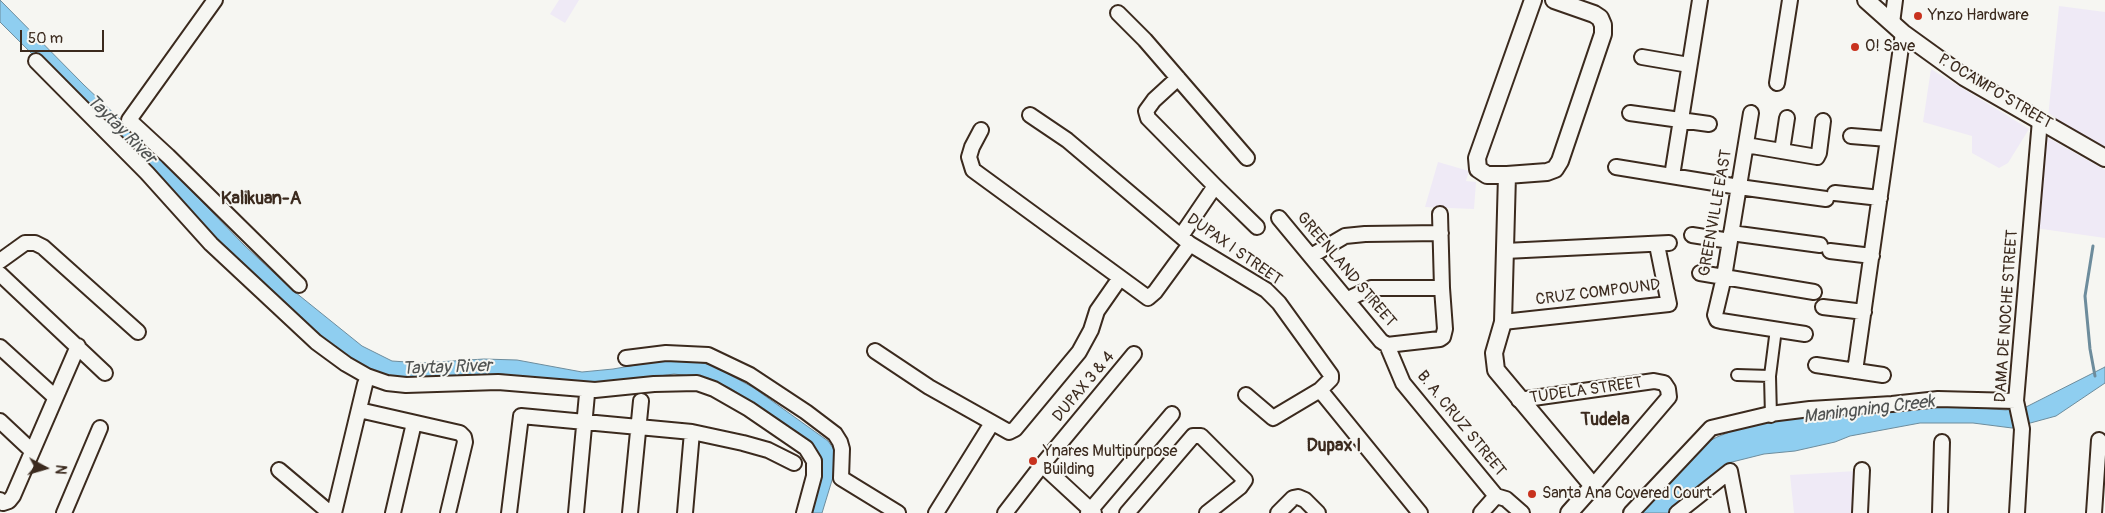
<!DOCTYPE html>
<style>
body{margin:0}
#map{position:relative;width:2105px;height:513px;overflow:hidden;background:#f6f6f2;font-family:Pangolin,sans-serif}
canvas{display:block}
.north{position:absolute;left:20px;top:443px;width:50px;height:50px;-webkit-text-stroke:4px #f6f6f2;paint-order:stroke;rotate:96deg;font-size:14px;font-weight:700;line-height:20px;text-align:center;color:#3b2a1e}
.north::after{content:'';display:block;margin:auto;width:18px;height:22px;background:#3b2a1e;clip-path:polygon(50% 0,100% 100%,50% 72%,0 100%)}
.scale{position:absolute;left:20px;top:30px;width:84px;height:22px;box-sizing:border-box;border:2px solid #3b2a1e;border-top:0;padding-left:6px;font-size:15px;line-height:18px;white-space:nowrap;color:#3b2a1e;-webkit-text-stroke:4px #f6f6f2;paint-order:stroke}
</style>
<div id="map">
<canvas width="2105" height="513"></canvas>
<div class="north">N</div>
<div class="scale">50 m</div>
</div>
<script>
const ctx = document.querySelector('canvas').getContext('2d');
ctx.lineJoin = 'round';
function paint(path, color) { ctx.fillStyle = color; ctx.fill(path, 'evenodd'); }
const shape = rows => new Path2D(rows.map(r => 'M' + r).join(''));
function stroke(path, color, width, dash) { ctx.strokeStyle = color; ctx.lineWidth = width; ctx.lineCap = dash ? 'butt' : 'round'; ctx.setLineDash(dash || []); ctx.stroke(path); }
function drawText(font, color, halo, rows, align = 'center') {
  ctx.font = font + ' Pangolin,sans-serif'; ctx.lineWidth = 4; ctx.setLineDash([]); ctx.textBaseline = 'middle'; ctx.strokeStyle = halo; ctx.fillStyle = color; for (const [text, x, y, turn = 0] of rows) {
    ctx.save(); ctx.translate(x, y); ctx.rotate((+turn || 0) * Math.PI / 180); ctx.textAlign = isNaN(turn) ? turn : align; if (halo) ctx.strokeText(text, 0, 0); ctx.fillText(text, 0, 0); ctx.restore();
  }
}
paint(shape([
 [559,0,579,0,565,23,550,14],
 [2059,6,2105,12,2105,148,2048,118],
 [1931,69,2029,129,2008,163,1999,168,1972,153,1972,136,1923,122],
 [2045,136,2105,170,2105,238,2035,228],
 [1438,162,1469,171,1466,181,1476,182,1474,209,1425,207],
 [1856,471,1854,513,1794,513,1790,475]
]), '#efeaf6');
const water = shape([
 [0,0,84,85,144,142,244,245,290,288,362,346,392,361,421,363,484,359,517,360,582,372,613,369,670,359,695,361,714,366,754,388,828,441,835,451,833,477,822,513,807,513,808,444,772,415,730,388,708,378,674,374,591,385,548,381,502,374,407,379,374,374,337,353,280,301,0,22,0,0],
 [2105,367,2105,383,2056,416,2012,428,1973,423,1920,423,1850,436,1835,442,1795,451,1764,454,1728,463,1673,513,1636,513,1697,448,1717,437,1763,419,1943,405,2006,410,2026,407,2105,367]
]);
paint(water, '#8fcef0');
stroke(water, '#6d8c9c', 1);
stroke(shape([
 [2093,246,2085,296,2090,349,2095,376]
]), '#6d8c9c', 3);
const pedestrian = shape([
 [1737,375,1770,376],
 [1771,417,1770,376,1776,329]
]);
const minor = shape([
 [215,0,129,120,168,156,299,285],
 [1118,13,1145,40,1247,158],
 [1892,23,1895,0],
 [1642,57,1689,65],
 [36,61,147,173,211,244,316,342,346,364,367,376,387,383,406,385,498,382,595,390,654,384,697,383,714,389,749,409,806,448,814,461,814,476,804,513],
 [1178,78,1154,100,1146,111,1148,118,1215,186,1257,227],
 [1777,83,1790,0],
 [1630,113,1709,124],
 [1751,113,1724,277,1715,315,1717,320,1721,321,1805,334],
 [1030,115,1067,140,1190,244,1266,290,1279,303,1331,375,1331,379,1320,390,1273,418,1246,395],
 [981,130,972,147,969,157,973,170,1148,298,1155,292,1190,244],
 [1851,136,1888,139],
 [1746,145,1817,157,1819,153,1823,121],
 [1782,151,1787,118],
 [1616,167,1739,187,1826,199],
 [1672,176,1700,0],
 [1835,193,1880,198],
 [1279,218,1381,341,1387,345,1403,383,1496,496,1506,499,1522,513],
 [1731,233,1820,245],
 [1692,235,1730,241],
 [1181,236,1215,186],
 [1505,251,1669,243],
 [1830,251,1872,256],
 [1311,256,1345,236,1365,234,1441,233],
 [0,261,25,243,35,243,43,247,138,332],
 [1700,273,1814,292],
 [0,274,105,373],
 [1348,299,1371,288,1442,288],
 [1823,307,1864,312],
 [1503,322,1669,304,1657,245],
 [1387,345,1440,339,1443,337,1445,329,1442,288,1440,214],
 [0,347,55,397],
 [875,351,929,387,1009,432,1015,429,1079,352,1091,330,1097,311,1120,278],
 [626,358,666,353,708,355,750,375,806,412,835,434,840,442,842,449,841,478,898,513],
 [1816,365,1883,375],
 [1855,371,1903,33],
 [1320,390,1420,513],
 [1519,400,1654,381,1664,383,1668,389,1669,397,1593,486],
 [359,410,460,433,464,437,465,442,448,513],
 [0,421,32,451],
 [1042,465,1094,513],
 [279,470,330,513],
 [0,500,3,503,9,501,13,496,78,346],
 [64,513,100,428],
 [334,513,365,384],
 [393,513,414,423],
 [509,513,521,416,692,432,743,443,768,450,794,463],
 [576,513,587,394],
 [630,513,641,401],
 [685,513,692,432],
 [936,513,992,423],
 [1005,513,1042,465,1134,354],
 [1088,513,1172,414],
 [1127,513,1193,436,1201,436,1245,480,1240,487,1207,513],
 [1278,513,1293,498,1298,497,1305,500,1318,513],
 [1481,513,1496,496],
 [1631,513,1711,428,1770,414,1810,409,1892,404,1938,399,2016,401],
 [1677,513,1730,471,1738,513],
 [1860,513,1862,470],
 [1940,513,1942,442],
 [2017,513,2022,429,2016,401,2040,120],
 [2094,513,2099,440]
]);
const tertiary = shape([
 [1533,0,1477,158,1478,169,1487,175,1507,175,1547,172,1555,169,1560,161,1603,34,1603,25,1600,18,1594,14,1554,0],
 [1866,0,1903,33,1964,77,2105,158],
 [1507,175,1503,322,1494,353,1496,370,1593,486,1569,513]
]);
stroke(pedestrian, '#3b2a1e', 14);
stroke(minor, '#3b2a1e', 18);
stroke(tertiary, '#3b2a1e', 20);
stroke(pedestrian, '#f6f6f2', 10);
stroke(minor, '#f6f6f2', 14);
stroke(tertiary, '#f6f6f2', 16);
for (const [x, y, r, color] of [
 [1918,16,5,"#c8321e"],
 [1855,47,5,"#c8321e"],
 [1033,461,5,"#c8321e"],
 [1532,494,5,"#c8321e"]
]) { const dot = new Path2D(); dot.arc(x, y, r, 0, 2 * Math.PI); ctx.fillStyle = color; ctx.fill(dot); stroke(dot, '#f6f6f2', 2); }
drawText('16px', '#3b2a1e', '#f6f6f2', [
 ["Ynzo Hardware",1928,16],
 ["O! Save",1865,47],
 ["Ynares Multipurpose",1043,452],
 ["Building",1043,470],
 ["Santa Ana Covered Court",1542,494]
], 'left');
drawText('16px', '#3b2a1e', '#f6f6f2', [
 ["P. OCAMPO STREET",1995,92,31],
 ["GREENVILLE EAST",1716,213,-80],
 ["DUPAX I STREET",1234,250,35],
 ["GREENLAND STREET",1346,270,50],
 ["CRUZ COMPOUND",1598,293,-7],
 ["DAMA DE NOCHE STREET",2007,316,-86],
 ["DUPAX 3 & 4",1084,387,-50],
 ["TUDELA STREET",1586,391,-8],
 ["B. A. CRUZ STREET",1461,424,51]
]);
drawText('italic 18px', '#505352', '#f6f6f2', [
 ["Taytay River",121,130,45],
 ["Taytay River",447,368,-2],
 ["Maningning Creek",1869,410,-7]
]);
drawText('bold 18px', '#3b2a1e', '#f6f6f2', [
 ["Kalikuan-A",261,199],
 ["Tudela",1605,420],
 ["Dupax I",1334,446]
]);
</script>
